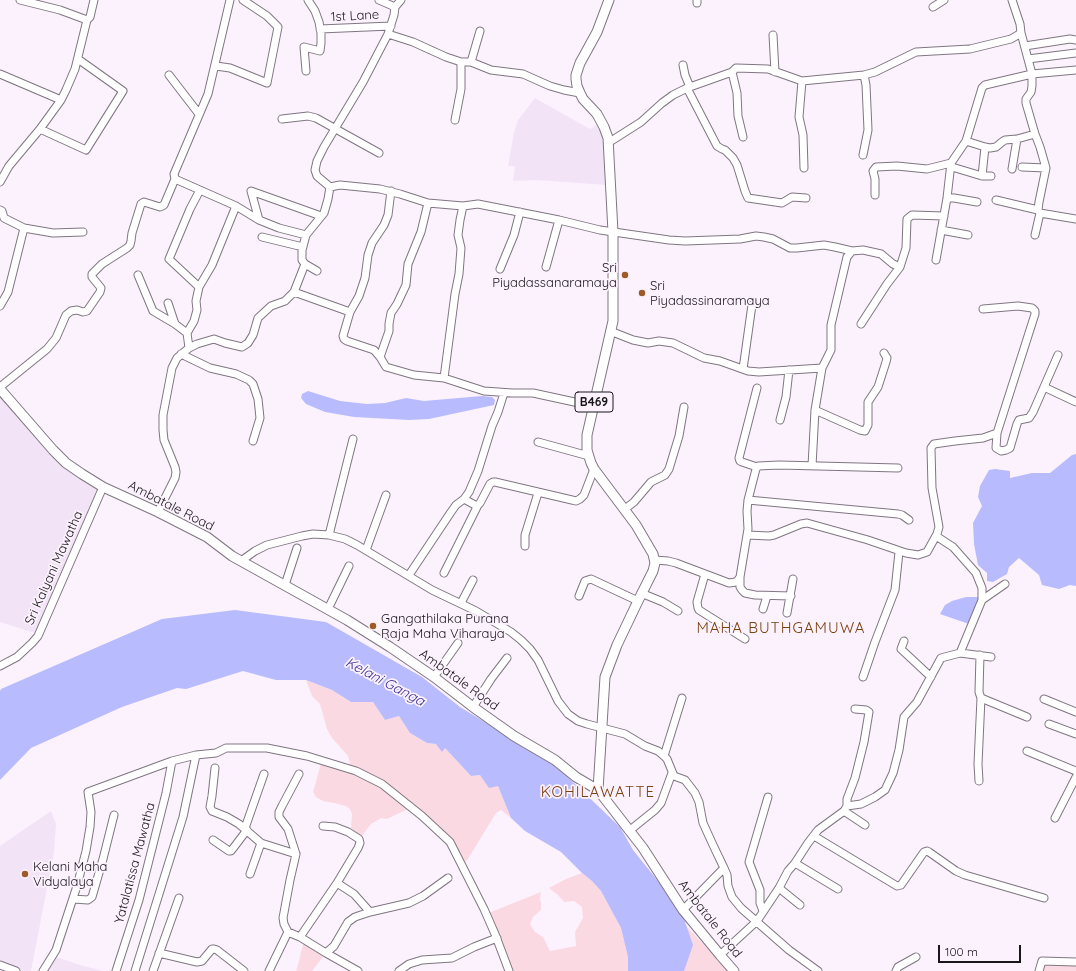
<!DOCTYPE html>
<style>
body{margin:0}
#map{position:relative;width:1076px;height:971px;overflow:hidden;background:#fcf2fe;font-family:Quicksand,sans-serif}
canvas{display:block}
.scale{position:absolute;left:938px;top:945px;width:83px;height:18px;box-sizing:border-box;border:2px solid #19161a;border-top:0;padding-left:5px;font-size:12px;line-height:14px;white-space:nowrap;color:#19161a;-webkit-text-stroke:3px #fcf2fe;paint-order:stroke}
</style>
<div id="map">
<canvas width="1076" height="971"></canvas>
<div class="scale">100 m</div>
</div>
<script>
const ctx = document.querySelector('canvas').getContext('2d');
ctx.lineJoin = 'round';
function paint(path, color) { ctx.fillStyle = color; ctx.fill(path, 'evenodd'); }
const shape = rows => new Path2D(rows.map(r => 'M' + r).join(''));
function stroke(path, color, width, dash) { ctx.strokeStyle = color; ctx.lineWidth = width; ctx.lineCap = dash ? 'butt' : 'round'; ctx.setLineDash(dash || []); ctx.stroke(path); }
function drawText(font, color, halo, rows, align = 'center') {
  ctx.font = font + ' Quicksand,sans-serif'; ctx.lineWidth = 3.5; ctx.setLineDash([]); ctx.textBaseline = 'middle'; ctx.strokeStyle = halo; ctx.fillStyle = color; for (const [text, x, y, turn = 0] of rows) {
    ctx.save(); ctx.translate(x, y); ctx.rotate((+turn || 0) * Math.PI / 180); ctx.textAlign = isNaN(turn) ? turn : align; if (halo) ctx.strokeText(text, 0, 0); ctx.fillText(text, 0, 0); ctx.restore();
  }
}
paint(shape([
 [535,98,590,129,600,123,606,142,608,185,535,180,513,181,515,166,508,166,514,132,518,120],
 [0,394,50,452,101,490,38,634,0,622],
 [51,811,56,824,54,852,31,971,16,971,0,965,0,846],
 [53,956,80,965,103,971,43,971]
]), '#f3e3f6');
paint(shape([
 [306,680,332,690,351,702,373,702,385,720,399,716,410,733,427,743,436,744,445,748,471,776,480,775,498,786,511,818,501,810,496,813,468,859,462,865,450,842,412,807,387,819,381,818,371,824,361,837,351,828,352,814,350,809,346,806,334,803,323,801,316,797,313,792,322,760,347,768,350,763,348,756,332,738,327,729,320,704,312,696],
 [582,873,592,881,601,891,621,928,628,957,628,971,509,971,486,914,541,892,540,899,541,903,541,910,533,917,530,924,535,932,543,937,550,951,576,946,575,932,583,918,582,907,574,901,564,902,558,895,549,888,566,879],
 [687,927,690,930,729,971,683,971,690,945],
 [304,940,326,953,312,971,296,971,298,965],
 [1043,966,1076,966,1076,971,1042,971]
]), '#fad9e2');
paint(shape([
 [308,391,340,401,367,404,385,403,406,398,424,401,482,396,492,397,495,400,494,405,429,419,409,420,354,417,325,412,306,404,301,398,302,394],
 [1076,454,1076,586,1070,585,1059,589,1042,585,1039,575,1019,558,1009,567,1007,574,993,582,987,581,987,573,978,565,974,544,973,523,982,506,978,497,980,486,989,470,995,469,1010,471,1010,478,1032,473,1050,473,1072,455],
 [966,597,979,597,977,606,969,624,940,614,945,605,952,601],
 [235,610,326,622,422,677,460,707,553,763,620,827,633,850,670,896,683,916,693,945,684,971,628,971,628,957,621,928,601,891,592,881,582,873,561,852,525,831,511,818,498,786,489,788,480,775,471,776,445,748,442,752,436,744,427,743,410,733,399,716,385,720,373,702,351,702,332,690,306,680,276,680,243,671,186,689,177,688,122,707,31,748,0,780,0,691,1,689,162,619]
]), '#b8bbfe');
const minor = shape([
 [20,0,60,10,87,20],
 [230,0,208,94,174,174,175,179,236,206,259,220,279,228,306,235],
 [379,0,395,7],
 [401,0,395,7,394,15,388,34,413,42,446,57,461,62,471,62,491,70,523,74,550,86,564,90,580,93],
 [697,3,697,0],
 [933,7,944,0],
 [320,29,391,26],
 [1021,33,1032,74,1032,86,1031,92,1026,99,1026,103,1035,134,1040,147,1046,168,1039,202,1038,210,1040,213,1035,235],
 [388,34,363,82,324,147,317,161,315,170,317,176,330,187,340,185,380,189,400,194,428,203,463,206,478,204,559,220,600,230,669,240,685,241,740,239,756,236,764,237,773,239,790,248,797,248,824,245,835,247,852,251],
 [773,35,775,72],
 [1025,46,1070,39,1076,40],
 [1028,59,1076,53],
 [471,62,480,31],
 [683,65,685,75,690,87],
 [216,66,230,68,267,83,278,27,267,16,243,0],
 [306,71,304,47,320,51,321,43,321,33,319,22,315,11,308,0],
 [732,72,737,93,738,116,743,137],
 [0,74,61,100],
 [169,75,199,114],
 [802,81,799,117,803,135,804,168],
 [687,88,717,146,722,149,725,150,733,158,737,165,745,191,748,198,782,203,792,197,806,198],
 [282,119,308,116,316,118,379,153],
 [455,120,461,89,461,62],
 [40,129,86,150,123,91,78,59],
 [966,141,985,147,990,148,996,147,1002,142,1005,140,1017,139,1035,134],
 [608,143,641,122,662,103,673,95,687,88,732,72,736,68,768,69,802,81,864,75,875,72,916,52,970,49,1011,39,1021,33,1020,24,1012,0],
 [863,155,868,130,866,85,864,75],
 [1022,167,1046,168],
 [1012,169,1017,139],
 [982,176,985,147],
 [0,182,9,166,40,129,61,100,66,90,75,69,87,20,90,17,94,0],
 [200,190,190,209,169,259,199,287,212,265,236,206],
 [391,191,388,215,384,225,372,243,368,255,365,278,359,296,350,312,343,336,344,339,347,341,374,350,380,357,386,367,414,375,444,378,484,391,512,393,533,393,593,406],
 [875,195,875,179,873,171,876,167,897,166,927,169,951,163,952,167,982,176,991,176],
 [947,198,954,198,977,202],
 [996,200,1038,210],
 [0,210,2,211,4,218,24,228,8,292,0,306],
 [1040,213,1076,219],
 [259,220,251,191,321,216],
 [24,228,53,233,83,232],
 [941,230,968,235],
 [262,237,303,247],
 [936,260,947,198,951,163,966,141,982,88,985,85,1032,74,1076,70],
 [546,267,559,220],
 [500,269,514,235,520,212],
 [317,271,305,264,302,260,302,250,306,235,324,213,328,199,330,187],
 [138,275,153,311,175,324],
 [294,292,350,312],
 [168,303,175,324,187,333,189,348],
 [861,324,887,284,900,267,906,248,907,219,912,215,944,216],
 [610,331,633,340,648,343,659,341,673,343,704,358,720,361,748,371,759,372,822,368,831,350,831,325,847,257,852,251,863,250,881,254,893,264,900,267],
 [187,333,194,321,197,310,196,301,199,287],
 [181,354,210,368,236,374,249,380,253,384,258,399,260,418,253,441],
 [380,357,389,331,389,324,391,313,397,304,406,285,408,264,421,232,428,203],
 [743,369,752,305],
 [444,378,455,294,459,274,461,248,458,235,460,220,463,206],
 [0,387,47,349,56,338,66,315,71,311,77,310,83,312,87,311,100,292,101,288,92,277,92,274,102,264,127,248,130,245,131,241,132,233,141,204,144,202,160,207,164,205,175,179],
 [1044,387,1076,402],
 [815,410,860,430,865,431,868,425,868,402,878,387,886,362,887,358,884,353],
 [780,420,786,397,789,370],
 [997,433,996,448,1001,451,1006,450,1010,448,1017,424,1019,420,1029,418,1033,412,1058,355],
 [538,442,589,456],
 [812,466,815,410,822,368],
 [757,467,742,462,740,461,739,458,757,388],
 [464,499,475,505,478,505,480,503,490,484,493,482,495,482,572,500,576,501,580,499,584,495,594,469],
 [748,500,898,514,902,515,909,520],
 [625,509,634,502,651,482,665,475,669,469,679,436,684,407],
 [158,512,175,478,176,472,175,467,164,440,163,430,163,415,172,368,177,358,189,348,197,344,214,339,225,343,242,347,248,343,253,335,258,318,271,306,285,301,294,292,305,264],
 [329,535,353,439],
 [747,535,769,536,774,535,801,524,807,523,868,540,906,553,918,555,927,552,937,534,939,527,932,488,931,448,934,444,955,441,983,438,997,433,1035,314,1035,311,1032,308,1018,306,983,309],
 [525,546,525,535,538,493],
 [366,550,386,495],
 [655,560,668,561,676,563,729,583,736,582,738,580,740,577,748,529,747,511,748,500,756,469,758,466,779,465,898,468],
 [241,561,255,551,267,545,302,536,313,534,329,535,345,539,357,545,432,590,476,611,511,632,521,640,530,649,538,660,558,701,568,714,578,721,587,724,625,734,645,746,658,751,664,756,667,759,674,776,685,780,695,793,699,802,703,823,713,845,724,868,727,875,728,886,732,897,741,908,789,950,818,971],
 [444,573,478,505],
 [705,574,697,602,698,608,699,610,745,639],
 [409,575,451,512,456,505,464,499,469,492,478,471,492,426,498,412,504,393],
 [740,577,740,587,742,590,745,593,755,595,791,596],
 [285,585,297,548],
 [641,593,663,602,678,611],
 [579,596,585,581,591,579,638,601],
 [982,600,1005,584],
 [461,603,473,580],
 [328,609,349,566],
 [763,609,767,596],
 [787,613,793,579],
 [904,641,901,649,931,677],
 [960,653,991,657],
 [0,666,17,657,32,643,38,636,103,487],
 [434,677,458,643],
 [863,677,875,642,895,590,899,552],
 [981,698,1027,717],
 [1044,699,1076,712],
 [473,707,491,679,507,658],
 [1049,724,1076,734],
 [1027,751,1076,771],
 [664,756,682,698],
 [215,768,212,796,210,807,212,811,227,817,239,824,261,843,296,854,290,880,283,918,284,924,288,932,269,971],
 [979,781,978,764,981,698,979,692,980,655],
 [847,806,847,799,855,778,864,742,869,712,866,710,855,709],
 [844,811,865,825],
 [1055,818,1076,777],
 [323,826,335,827,348,832,359,839,360,843,358,848,337,883,354,894,370,912],
 [245,828,264,774],
 [629,831,655,810,661,803,672,773],
 [814,836,897,886,901,885,924,852,927,851,929,852,956,871,965,875,1044,898],
 [213,840,229,851,231,851,247,830],
 [296,854,288,829,279,817,279,812,282,806,299,774],
 [795,863,838,889],
 [250,874,261,843],
 [779,888,800,905],
 [73,899,88,900,92,897,103,859,114,815],
 [683,910,724,868],
 [763,911,760,903,760,890,749,862,768,797],
 [288,932,300,937,326,953,334,946,348,922,355,917,370,912,409,903,423,896,448,878],
 [300,937,337,883],
 [159,953,197,962,202,961,212,949,214,949,217,950,244,971],
 [326,953,358,971],
 [720,955,757,921,779,888,788,871,795,863,808,843,818,830,844,811,847,806,861,804,875,797,885,790,893,773,899,750,904,717,917,702,941,658,960,653,982,600,982,588,976,573,953,547,936,536],
 [0,965,16,971],
 [43,971,56,950,77,886,86,851,90,827,91,812,88,792,172,761,196,755,216,753,226,748,267,748,307,756,356,771,382,784,422,816,450,842,484,909,495,934,509,971],
 [116,971,139,900,166,793,172,761],
 [135,971,183,817,196,755],
 [153,971,179,898],
 [399,971,409,964,422,960,452,958,474,947,497,938],
 [896,971,898,967,916,957],
 [1039,971,1042,961,1076,962]
]);
const major = shape([
 [0,389,53,450,66,463,82,474,103,487,158,512,207,537,232,556,347,620,390,647,434,677,473,707,514,736,555,760,576,777,598,790,643,848,683,910,720,955,734,971],
 [598,790,605,677,617,645,638,601,653,571,655,563,653,554,636,525,594,469,591,463,587,450,587,435,613,321,613,232,608,138,604,127,597,114,583,99,580,93,577,86,576,79,576,75,580,63,597,32,609,0]
]);
stroke(minor, '#7f7681', 9);
stroke(major, '#7f7681', 11);
stroke(minor, '#fff', 7);
stroke(major, '#fff', 9);
for (const [x, y, r, color] of [
 [625,275,4,"#9c5b27"],
 [642,293,4,"#9c5b27"],
 [373,626,4,"#9c5b27"],
 [25,874,4,"#9c5b27"]
]) { const dot = new Path2D(); dot.arc(x, y, r, 0, 2 * Math.PI); ctx.fillStyle = color; ctx.fill(dot); stroke(dot, '#fcf2fe', 1.5); }
for (const [x, y, w] of [
 [594,402,38]
]) { const box = new Path2D(); box.roundRect(x - w / 2, y - 10, w, 20, 3); ctx.fillStyle = '#fcf2fe'; ctx.fill(box); stroke(box, '#19161a', 1); }
drawText('bold 12px', '#19161a', null, [
 ["B469",594,402]
]);
drawText('13px', '#19161a', '#fcf2fe', [
 ["1st Lane",355,16,-3],
 ["Ambatale Road",171,506,27],
 ["Sri Kalyani Mawatha",54,568,-66],
 ["Ambatale Road",459,680,36],
 ["Yatalatissa Mawatha",135,863,-75],
 ["Ambatale Road",710,919,52]
]);
drawText('13px', '#19161a', '#fcf2fe', [
 ["Sri",617,268,"right"],
 ["Piyadassanaramaya",617,283,"right"],
 ["Sri",650,286],
 ["Piyadassinaramaya",650,301],
 ["Gangathilaka Purana",381,619],
 ["Raja Maha Viharaya",381,634],
 ["Kelani Maha",33,867],
 ["Vidyalaya",33,882]
], 'left');
drawText('italic 14px', '#3e3491', '#fcf2fe', [
 ["Kelani Ganga",385,682,28]
]);
ctx.letterSpacing = '1px';
drawText('15px', '#7b410f', '#fcf2fe', [
 ["MAHA BUTHGAMUWA",781,628],
 ["KOHILAWATTE",598,792]
]);
ctx.letterSpacing = '0px';
</script>
